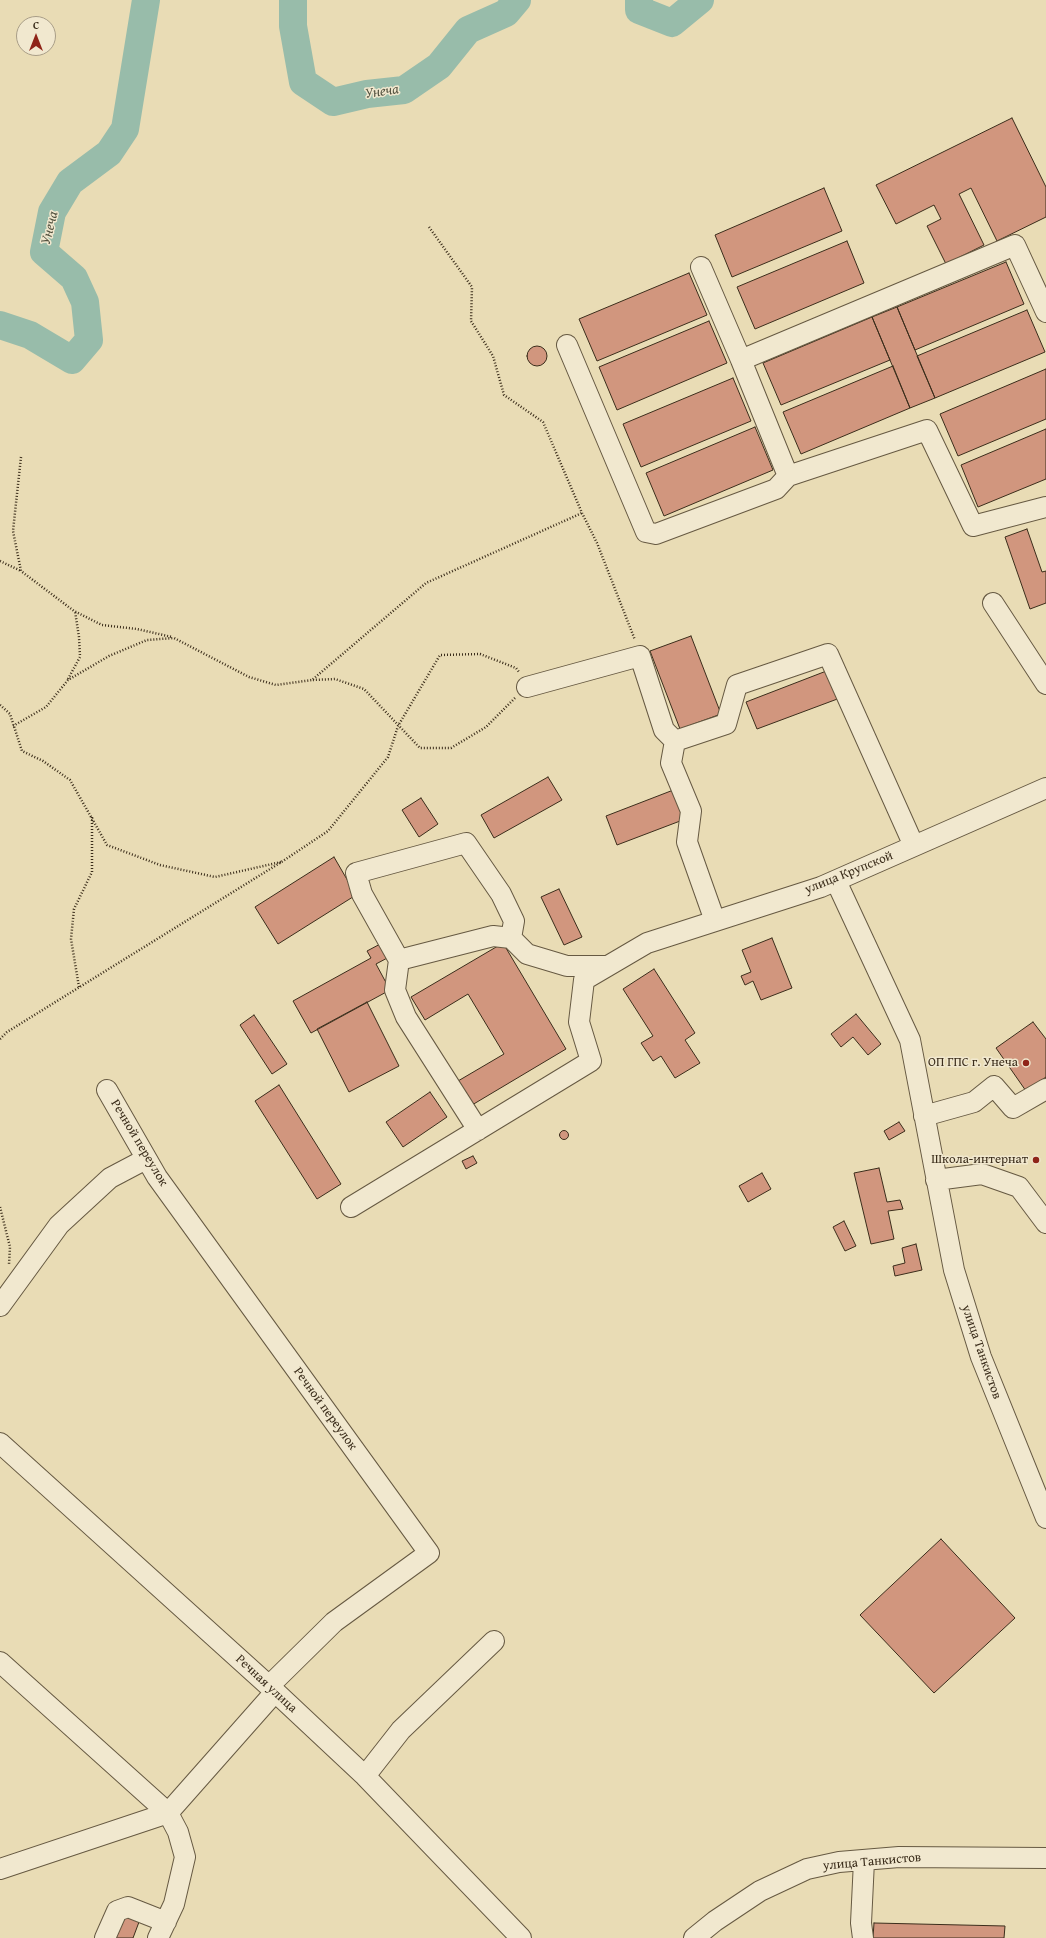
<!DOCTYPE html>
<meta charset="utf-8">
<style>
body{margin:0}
#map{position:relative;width:1046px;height:1938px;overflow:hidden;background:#e9dcb5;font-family:"Gentium Book Plus",serif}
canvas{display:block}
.north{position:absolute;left:16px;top:16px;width:40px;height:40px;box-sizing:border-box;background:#f1e8cf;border:1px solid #a89d87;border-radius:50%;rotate:0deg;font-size:11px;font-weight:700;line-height:16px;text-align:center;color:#3b2d1b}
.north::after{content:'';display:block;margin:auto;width:14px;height:18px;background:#8f2418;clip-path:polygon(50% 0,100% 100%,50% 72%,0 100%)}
</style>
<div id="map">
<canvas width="1046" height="1938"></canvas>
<div class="north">С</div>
</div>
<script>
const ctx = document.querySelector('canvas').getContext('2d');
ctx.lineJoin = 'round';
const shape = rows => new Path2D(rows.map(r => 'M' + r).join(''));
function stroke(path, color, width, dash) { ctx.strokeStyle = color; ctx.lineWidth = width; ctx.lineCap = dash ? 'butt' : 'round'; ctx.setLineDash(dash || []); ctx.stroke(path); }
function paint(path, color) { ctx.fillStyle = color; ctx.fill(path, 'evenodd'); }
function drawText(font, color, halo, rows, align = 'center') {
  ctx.font = font + ' "Gentium Book Plus",serif'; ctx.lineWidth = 3; ctx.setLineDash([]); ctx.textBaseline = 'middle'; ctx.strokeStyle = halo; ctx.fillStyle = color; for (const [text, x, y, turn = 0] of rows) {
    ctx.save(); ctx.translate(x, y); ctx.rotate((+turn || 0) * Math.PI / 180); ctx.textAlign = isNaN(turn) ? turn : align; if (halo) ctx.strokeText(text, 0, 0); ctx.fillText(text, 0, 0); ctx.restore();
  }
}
stroke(shape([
 [293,0,293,26,303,82,333,102,367,94,404,90,439,66,468,30,506,13,517,0],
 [639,0,639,10,672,23,700,0],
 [0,325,30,335,72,360,89,340,85,302,74,278,44,252,52,212,70,182,109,153,125,129,146,0]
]), '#98bcaa', 28);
const building = shape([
 [1012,118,1046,187,1046,217,997,241,971,188,959,194,984,245,946,264,927,226,941,219,934,205,896,224,876,185,1012,118],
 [824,188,842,231,732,277,715,235,824,188],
 [847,241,864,283,755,329,737,287,847,241],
 [1006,262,1024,304,915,350,897,307,1006,262],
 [689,273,707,315,597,361,579,319,689,273],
 [897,307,935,398,910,408,872,317,897,307],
 [1027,310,1045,352,935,398,917,356,1027,310],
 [872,317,890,360,781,405,763,363,872,317],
 [709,321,727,363,617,410,599,367,709,321],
 '527 356a10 10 0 1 1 20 0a10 10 0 1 1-20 0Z',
 [893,366,910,408,801,454,783,412,893,366],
 [1046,369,1046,419,958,456,940,414,1046,369],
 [733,378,751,421,641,467,623,424,733,378],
 [755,427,773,470,664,516,646,473,755,427],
 [1046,429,1046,479,978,507,961,465,1046,429],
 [1027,529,1042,572,1046,571,1046,603,1030,609,1005,537,1027,529],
 [691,636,721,714,680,729,650,651,691,636],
 [829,670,840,698,757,729,746,702,829,670],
 [548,777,562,800,494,838,481,815,548,777],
 [676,789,688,818,617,845,606,816,676,789],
 [421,798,438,824,419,837,402,810,421,798],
 [334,857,356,895,278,944,255,907,334,857],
 [559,889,582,937,564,945,541,897,559,889],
 [772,938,792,988,761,1000,753,981,745,985,741,976,751,972,742,950,772,938],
 [384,942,391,956,376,964,390,990,311,1033,293,1001,371,958,367,951,384,942],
 [503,943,566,1049,472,1105,458,1081,504,1054,468,994,425,1020,411,997,503,943],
 [654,969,695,1033,685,1040,700,1063,675,1078,661,1056,653,1061,641,1043,653,1036,623,989,654,969],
 [367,1002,399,1066,349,1092,317,1029,367,1002],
 [856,1014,881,1044,868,1055,853,1037,841,1047,831,1034,856,1014],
 [254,1015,287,1064,272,1074,240,1025,254,1015],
 [1033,1022,1046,1039,1046,1077,1026,1091,996,1048,1033,1022],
 [279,1085,341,1184,317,1199,255,1101,279,1085],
 [430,1092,447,1117,403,1147,386,1122,430,1092],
 [899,1122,905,1131,889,1140,884,1131,899,1122],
 '559.5 1135a4.5 4.5 0 1 1 9 0a4.5 4.5 0 1 1-9 0Z',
 [473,1156,477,1163,466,1169,462,1161,473,1156],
 [879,1168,887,1202,900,1200,903,1209,888,1211,894,1239,871,1244,854,1173,879,1168],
 [762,1173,771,1189,748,1202,739,1186,762,1173],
 [844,1221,856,1246,845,1251,833,1227,844,1221],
 [916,1244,922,1270,895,1276,893,1266,905,1263,902,1248,916,1244],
 [941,1539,1015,1618,934,1693,860,1615,941,1539],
 [125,1915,139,1922,133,1938,116,1938,125,1915],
 [874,1923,1005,1926,1004,1938,873,1938,874,1923]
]);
paint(building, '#d1967e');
stroke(building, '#3b2d1b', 1);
const minor = shape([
 [701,267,741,360],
 [1046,312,1015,245,741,360,788,476,927,430,973,526,1046,507],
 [567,345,646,532,656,534,776,489,788,476],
 [993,603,1046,684],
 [527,687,640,656,664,730,675,741],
 [836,881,910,1040,954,1270,981,1357,1046,1518],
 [715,921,687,842,691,811,671,763,675,741,726,724,737,685,828,654,914,846],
 [399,960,362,894,356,873,466,843,501,894,514,921,511,938],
 [107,1090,157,1177,429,1553,334,1622,269,1686],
 [924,1116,974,1102,994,1086,1013,1108,1046,1089],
 [478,1130,406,1017,395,990,399,960,493,936,511,938,527,954,567,966,606,966],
 [936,1180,982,1174,1019,1187,1046,1223],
 [351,1207,591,1061,579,1022,584,980,647,943,821,887,1046,788],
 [0,1306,59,1225,110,1178,146,1159],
 [0,1443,269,1686,365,1776,521,1938],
 [0,1662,168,1813,178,1832,185,1857,174,1904,158,1938],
 [365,1776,401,1730,494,1641],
 [0,1869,168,1813,275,1692],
 [105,1938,117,1911,128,1907,166,1922],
 [694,1938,715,1921,760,1891,807,1869,839,1862,899,1857,1046,1858],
 [863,1938,861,1923,864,1861]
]);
stroke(minor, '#665942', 22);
stroke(shape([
 [429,227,472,287,471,321,493,356,504,395,543,422,582,513,597,543,635,640],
 [21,457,13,531,21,571,74,611,102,625,137,629,172,637],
 [0,561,21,571],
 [68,679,80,657,79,637,75,611],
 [515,698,486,727,451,748,420,748,364,689,335,679,312,680,426,583,582,513],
 [0,705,10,714,22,751,43,761,70,780,107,845,160,865,215,877,281,862],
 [13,726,46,707,68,680,109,656,147,640,174,638,249,677,276,685,312,680],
 [79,987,71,939,74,909,92,872,92,816],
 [0,1039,7,1032,283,861,328,831,388,757,398,726,440,655,480,654,516,668,519,672],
 [0,1207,10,1247,9,1264]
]), '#3b2d1b', 2.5, [1, 2]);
stroke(minor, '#f1e8cf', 20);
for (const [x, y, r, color] of [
 [1026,1063,4,"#8f2418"],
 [1036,1160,4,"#8f2418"]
]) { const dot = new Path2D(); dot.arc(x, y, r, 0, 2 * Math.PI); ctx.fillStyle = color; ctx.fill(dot); stroke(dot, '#f1e8cf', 1.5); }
drawText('13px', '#3b2d1b', '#f1e8cf', [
 ["улица Крупской",849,873,-22],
 ["Речной переулок",139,1143,59],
 ["улица Танкистов",981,1352,71],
 ["Речной переулок",325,1409,54],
 ["Речная улица",266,1684,43],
 ["улица Танкистов",872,1862,-5]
]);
drawText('13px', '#3b2d1b', '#f1e8cf', [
 ["ОП ГПС г. Унеча",1018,1063],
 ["Школа-интернат",1028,1160]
], 'right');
drawText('italic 14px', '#52513f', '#f1e8cf', [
 ["Унеча",382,92,-8],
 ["Унеча",50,228,-76]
]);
</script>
